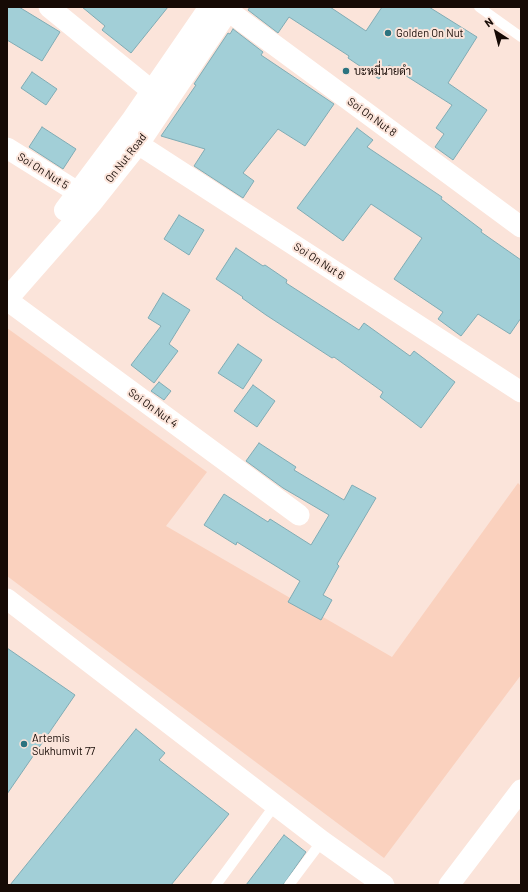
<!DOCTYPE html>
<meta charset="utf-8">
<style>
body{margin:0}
#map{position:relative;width:528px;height:892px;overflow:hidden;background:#fbe4da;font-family:Barlow,sans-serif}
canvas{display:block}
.frame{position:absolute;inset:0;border:8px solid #160a05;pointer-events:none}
.north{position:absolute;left:476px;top:12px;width:40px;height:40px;-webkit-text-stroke:3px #fbe4da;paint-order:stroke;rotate:324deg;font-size:11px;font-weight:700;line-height:16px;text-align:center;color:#160a05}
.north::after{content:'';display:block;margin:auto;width:14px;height:18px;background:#160a05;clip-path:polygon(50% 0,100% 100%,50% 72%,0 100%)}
</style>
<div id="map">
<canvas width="528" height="892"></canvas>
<div class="frame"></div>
<div class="north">N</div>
</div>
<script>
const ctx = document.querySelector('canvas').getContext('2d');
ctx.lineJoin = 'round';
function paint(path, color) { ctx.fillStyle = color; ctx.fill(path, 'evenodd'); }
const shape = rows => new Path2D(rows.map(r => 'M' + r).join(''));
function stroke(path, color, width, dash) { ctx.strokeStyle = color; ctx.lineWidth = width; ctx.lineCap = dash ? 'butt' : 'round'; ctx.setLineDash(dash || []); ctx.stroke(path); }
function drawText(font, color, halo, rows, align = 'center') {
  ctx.font = font + ' Barlow,Sarabun,sans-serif'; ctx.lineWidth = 4; ctx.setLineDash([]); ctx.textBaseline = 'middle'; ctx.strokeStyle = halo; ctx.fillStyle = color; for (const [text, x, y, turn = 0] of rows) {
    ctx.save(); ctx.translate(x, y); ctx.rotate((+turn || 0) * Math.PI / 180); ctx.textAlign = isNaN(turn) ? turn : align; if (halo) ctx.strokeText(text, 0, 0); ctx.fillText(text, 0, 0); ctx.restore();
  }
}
paint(shape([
 [7,328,207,472,166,526,392,657,518,483,521,486,521,675,384,858,7,576]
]), '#fad1be');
const building = shape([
 [7,7,19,7,60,32,42,61,7,40,7,7],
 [82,7,168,7,131,53,102,30,105,26,82,7],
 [250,7,330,7,366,31,382,7,429,7,477,37,448,83,487,110,453,160,435,147,444,134,436,128,452,105,389,65,379,79,348,58,349,56,289,17,278,33,248,10,250,7],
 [233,29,263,52,261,55,334,104,305,146,278,129,243,173,254,181,243,198,194,166,205,149,161,136,196,85,194,84,228,33,230,34,233,29],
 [32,72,57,89,46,105,21,88,32,72],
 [42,127,76,149,63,169,29,147,42,127],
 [357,128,373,140,367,147,442,197,441,199,482,230,481,232,521,260,521,318,510,334,478,314,461,336,438,319,443,312,394,279,422,238,371,204,343,241,297,208,357,128],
 [179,215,204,230,189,255,164,239,179,215],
 [236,248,263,266,265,265,287,280,286,283,359,330,364,323,410,356,414,351,455,382,421,428,380,397,383,392,334,357,332,358,266,315,242,298,243,297,216,279,236,248],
 [163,293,190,310,169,344,178,351,154,383,131,365,161,326,148,318,163,293],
 [238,344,262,360,243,389,218,373,238,344],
 [159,382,171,391,164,400,151,391,159,382],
 [253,385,275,401,257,427,234,411,253,385],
 [259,443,296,467,294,470,344,500,352,485,376,498,337,564,339,566,323,595,332,600,321,620,288,602,300,581,237,542,236,545,204,525,224,494,268,522,270,519,311,545,329,515,283,488,246,461,259,443],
 [7,648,75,695,7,794,7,648],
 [136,729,165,753,159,760,229,814,171,885,10,885,136,729],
 [284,835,306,852,283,885,246,885,284,835]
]);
paint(building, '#a2cfd7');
stroke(building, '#80abb4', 1);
stroke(shape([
 [479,7,521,37],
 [216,885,275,805],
 [289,885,322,841]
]), '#fff', 10);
stroke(shape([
 [49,7,152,91],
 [223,7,521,227],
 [134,127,138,144,521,392],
 [7,148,79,193],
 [7,300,299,515],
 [7,599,322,841,384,885],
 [449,885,521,790]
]), '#fff', 21);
stroke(shape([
 [65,210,133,119,210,7],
 [7,299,92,202,138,144,230,7]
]), '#fff', 22);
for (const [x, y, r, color] of [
 [388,33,4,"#2c737f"],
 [346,71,4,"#2c737f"],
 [24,744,4,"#2c737f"]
]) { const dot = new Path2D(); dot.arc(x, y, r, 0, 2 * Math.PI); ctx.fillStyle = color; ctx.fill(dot); stroke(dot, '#fbe4da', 1.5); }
drawText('11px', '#160a05', '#fbe4da', [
 ["Golden On Nut",396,33],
 ["บะหมี่นายดำ",354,71],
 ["Artemis",32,738],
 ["Sukhumvit 77",32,751]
], 'left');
drawText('11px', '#160a05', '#fbe4da', [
 ["Soi On Nut 8",372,117,36],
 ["On Nut Road",126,158,-52],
 ["Soi On Nut 5",43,171,32],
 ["Soi On Nut 6",319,261,33],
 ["Soi On Nut 4",153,408,36]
]);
</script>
